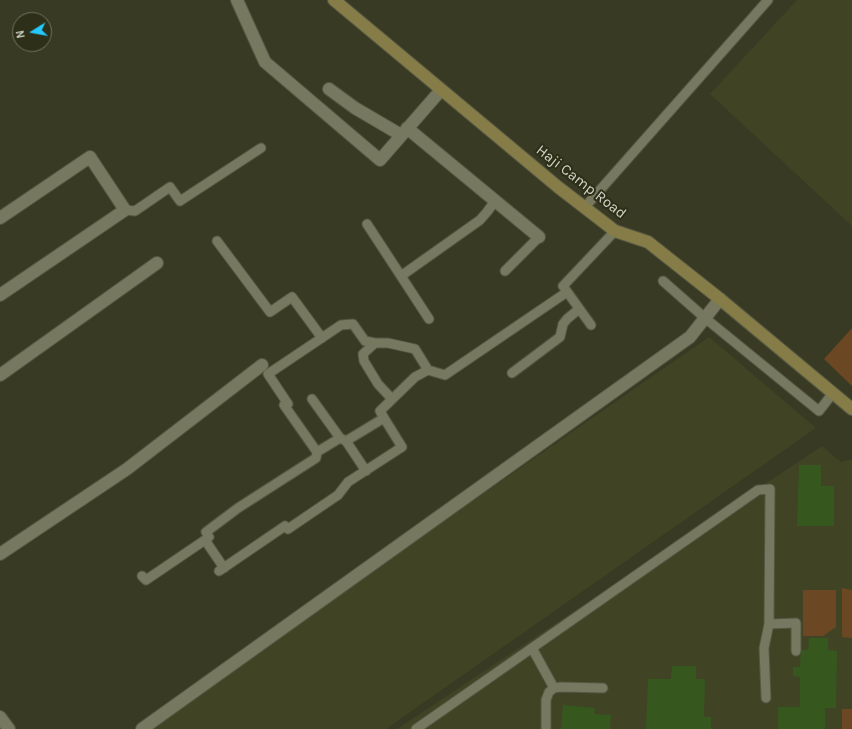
<!DOCTYPE html>
<style>
body{margin:0}
#map{position:relative;width:852px;height:729px;overflow:hidden;background:#383a23;font-family:Karla,sans-serif}
canvas{display:block}
.north{position:absolute;left:12px;top:12px;width:40px;height:40px;box-sizing:border-box;background:#2e2f19;border:1px solid #6f715e;border-radius:50%;rotate:259deg;font-size:11px;font-weight:700;line-height:16px;text-align:center;color:#d1d3c5}
.north::after{content:'';display:block;margin:auto;width:14px;height:18px;background:#24c9fe;clip-path:polygon(50% 0,100% 100%,50% 72%,0 100%)}
</style>
<div id="map">
<canvas width="852" height="729"></canvas>
<div class="north">N</div>
</div>
<script>
const ctx = document.querySelector('canvas').getContext('2d');
ctx.lineJoin = 'round';
function paint(path, color) { ctx.fillStyle = color; ctx.fill(path, 'evenodd'); }
const shape = rows => new Path2D(rows.map(r => 'M' + r).join(''));
function stroke(path, color, width, dash) { ctx.strokeStyle = color; ctx.lineWidth = width; ctx.lineCap = dash ? 'butt' : 'round'; ctx.setLineDash(dash || []); ctx.stroke(path); }
function drawText(font, color, halo, rows, align = 'center') {
  ctx.font = font + ' Karla,sans-serif'; ctx.lineWidth = 4; ctx.setLineDash([]); ctx.textBaseline = 'middle'; ctx.strokeStyle = halo; ctx.fillStyle = color; for (const [text, x, y, turn = 0] of rows) {
    ctx.save(); ctx.translate(x, y); ctx.rotate((+turn || 0) * Math.PI / 180); ctx.textAlign = isNaN(turn) ? turn : align; if (halo) ctx.strokeText(text, 0, 0); ctx.fillText(text, 0, 0); ctx.restore();
  }
}
paint(shape([
 [797,0,852,0,852,226,710,94],
 [709,337,816,428,386,729,144,729],
 [822,446,841,462,852,459,852,729,397,729]
]), '#414325');
paint(shape([
 [852,328,852,386,824,359],
 [842,588,852,590,852,638,842,637],
 [803,590,836,590,836,627,823,636,803,636],
 [842,709,852,709,852,729,842,729]
]), '#6b4823');
paint(shape([
 [799,465,821,465,821,486,834,486,834,526,797,526],
 [809,638,828,638,828,650,837,651,836,708,825,708,825,729,778,729,778,707,800,707,800,677,793,676,793,667,800,667,801,650,808,650],
 [672,666,696,666,696,679,705,679,704,717,711,717,711,729,646,729,648,679,671,679],
 [563,705,595,708,594,714,611,715,610,729,561,729]
]), '#36581e');
const lane = shape([
 [585,207,768,0],
 [125,210,135,211,170,187,180,201,261,148],
 [367,224,429,319],
 [217,241,270,312,292,297,322,338],
 [505,271,539,237],
 [401,276,480,220,487,212,495,201],
 [663,281,705,318,819,411,833,393],
 [591,325,563,286,615,231],
 [375,343,363,354,364,361,378,384,392,399],
 [512,373,560,337,563,324,567,319,579,309],
 [312,399,340,438,346,441,366,471],
 [346,441,384,418,380,411,415,377,428,370,445,375,567,292],
 [317,452,284,405,288,404,268,374,341,325,353,324,365,341,375,343,388,343,415,349,428,370],
 [205,540,224,568],
 [219,571,285,526,288,529,338,495,348,482,402,447,384,418],
 [142,576,146,580,205,540,209,537,206,532,238,508,316,458,317,452,340,438],
 [769,624,796,623,796,651],
 [532,648,554,688,549,692,546,700,546,729],
 [554,688,561,687,603,688],
 [416,729,532,648,758,490,770,489,769,624,764,648,766,698]
]);
const street = shape([
 [237,0,265,62,380,160,441,90],
 [329,89,355,108,401,135],
 [407,128,539,237],
 [0,218,90,157,125,210,0,295],
 [0,375,157,263],
 [0,554,127,469,262,365],
 [0,717,9,729],
 [142,729,690,337,720,299]
]);
const secondary = shape([
 [334,0,558,187,615,231,648,242,720,299,852,409]
]);
stroke(lane, '#555643', 11);
stroke(street, '#555643', 14);
stroke(secondary, '#555643', 14);
stroke(lane, '#76785f', 9);
stroke(street, '#76785f', 12);
stroke(secondary, '#857c47', 12);
drawText('15px', '#d1d3c5', '#2e2f19', [
 ["Haji Camp Road",581,182,38]
]);
</script>
